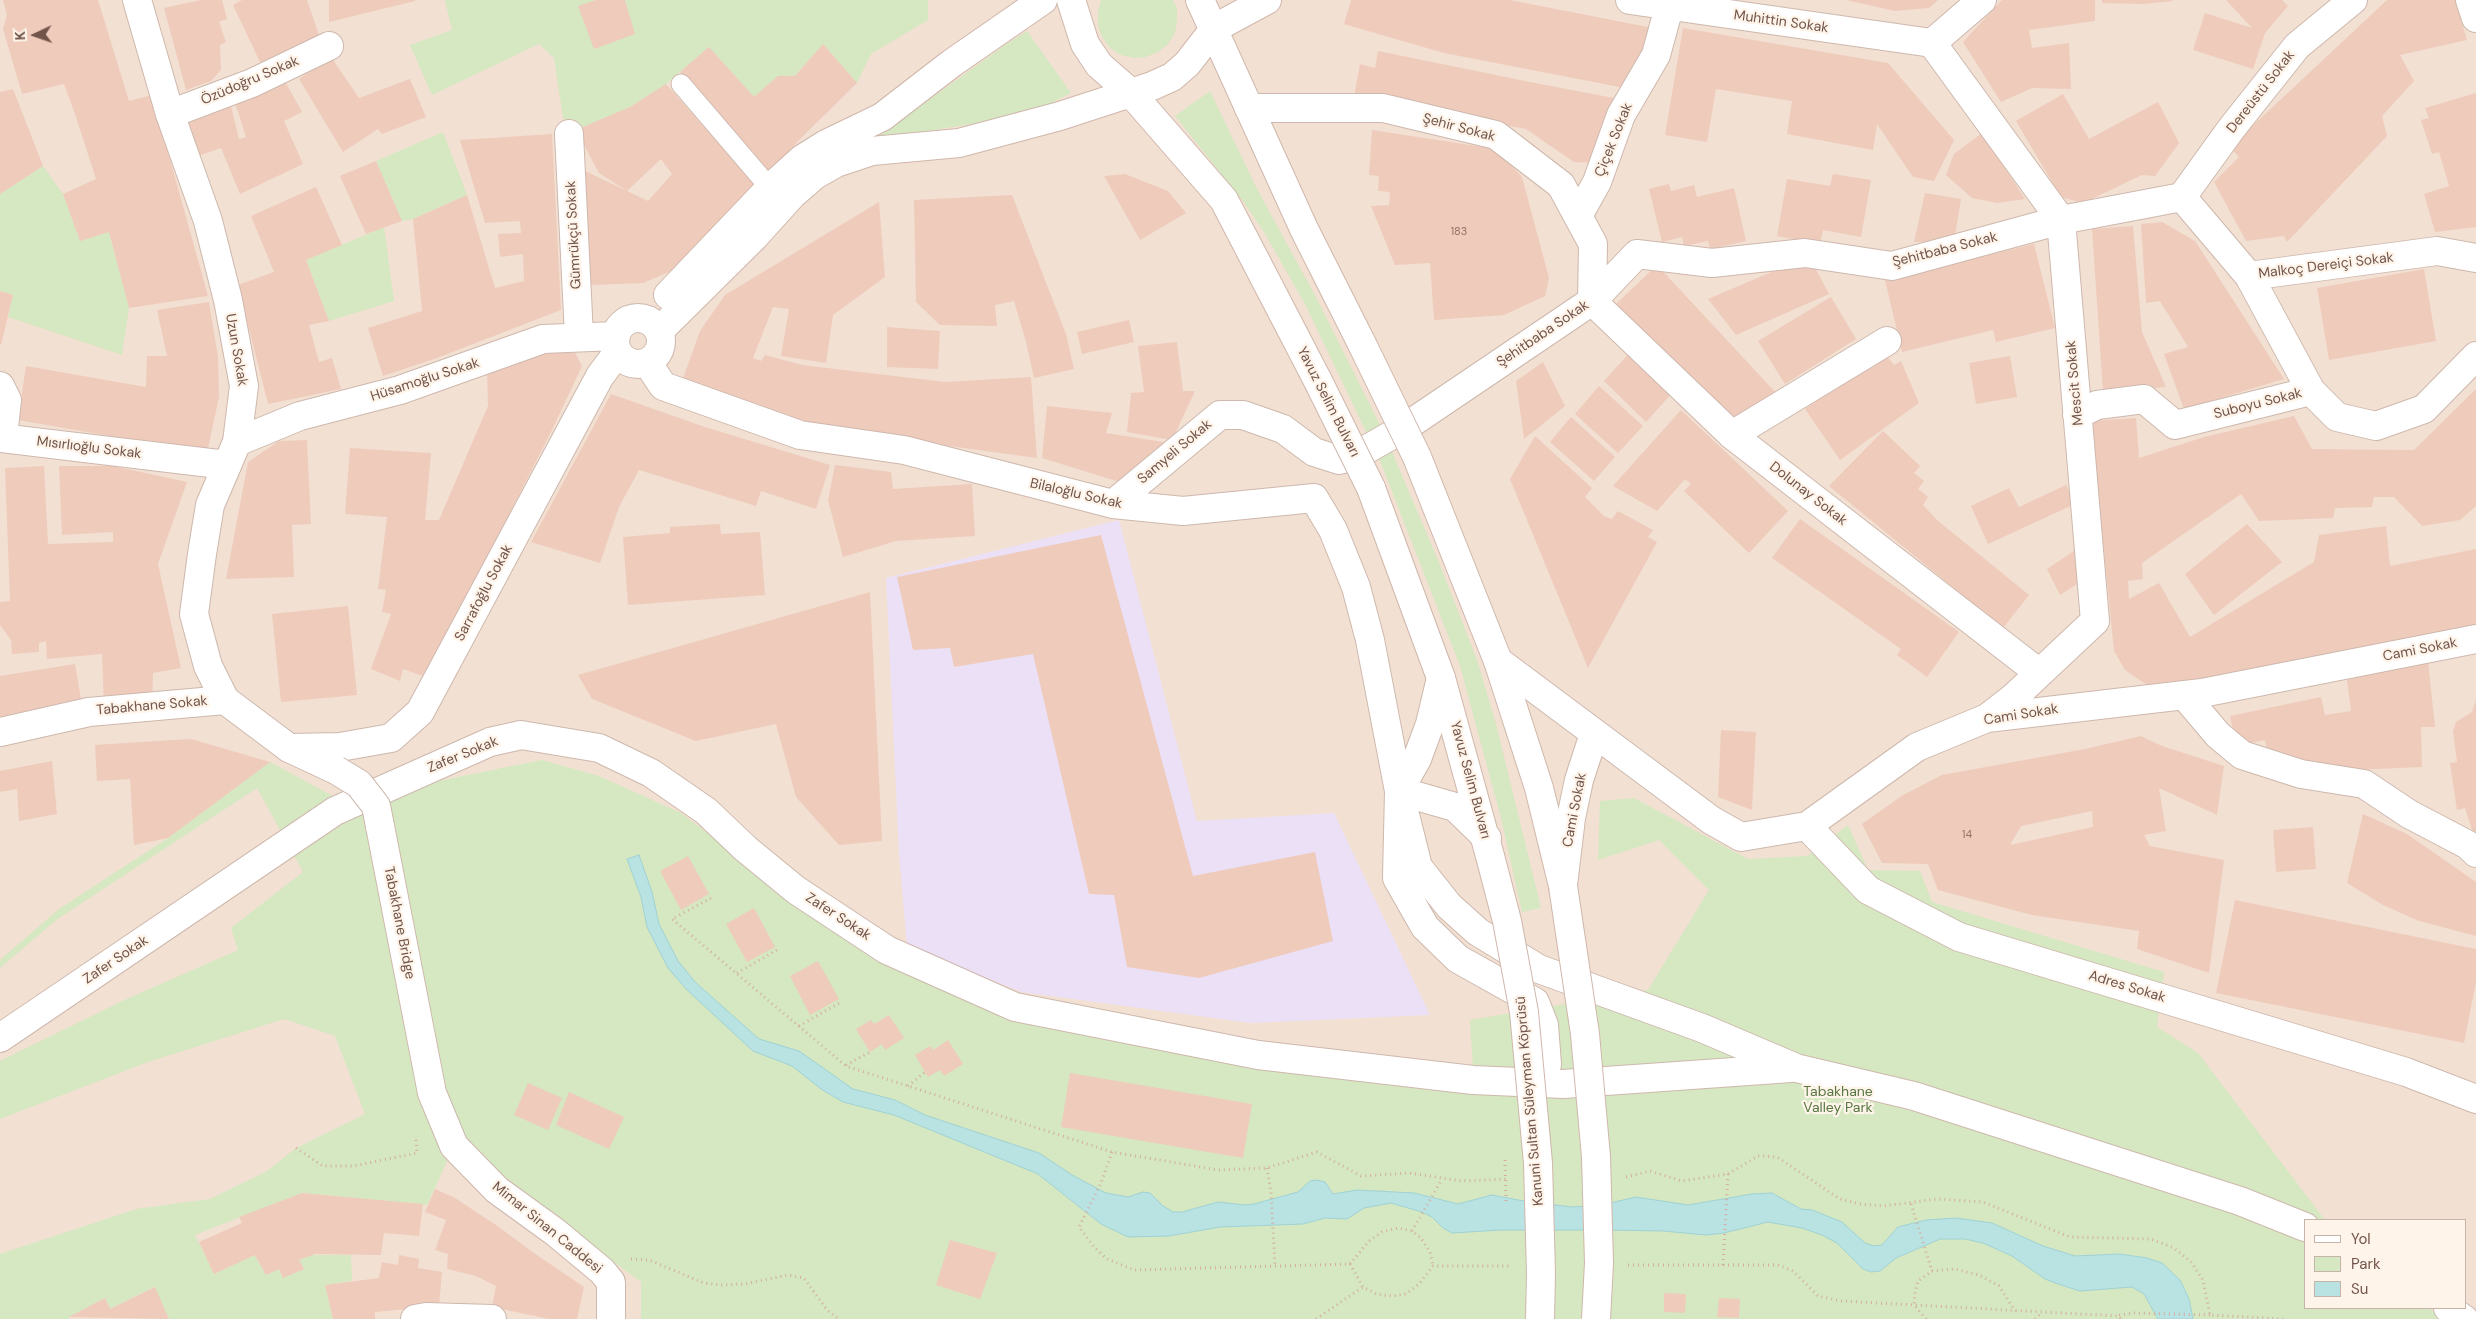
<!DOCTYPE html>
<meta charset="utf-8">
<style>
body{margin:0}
#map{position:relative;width:2476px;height:1319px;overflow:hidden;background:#fbefe3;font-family:"DM Sans",sans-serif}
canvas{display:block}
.legend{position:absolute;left:2304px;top:1219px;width:162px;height:90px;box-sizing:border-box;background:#fef4e9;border:1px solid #c6b4a9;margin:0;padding:6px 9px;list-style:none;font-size:15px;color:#72544a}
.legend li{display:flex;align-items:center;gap:10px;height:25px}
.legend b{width:25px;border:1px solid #c6b4a9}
.north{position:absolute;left:10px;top:10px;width:50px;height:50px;-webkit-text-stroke:4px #fef4e9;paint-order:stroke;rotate:267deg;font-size:14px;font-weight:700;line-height:20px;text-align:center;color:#72544a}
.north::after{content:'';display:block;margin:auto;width:18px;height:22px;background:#72544a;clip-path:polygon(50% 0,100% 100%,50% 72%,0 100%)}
</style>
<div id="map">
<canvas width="2476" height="1319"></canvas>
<ul class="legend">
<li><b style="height:6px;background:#fff"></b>Yol</li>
<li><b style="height:14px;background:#d5e8c2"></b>Park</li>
<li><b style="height:14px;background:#b9e2e3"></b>Su</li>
</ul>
<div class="north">K</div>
</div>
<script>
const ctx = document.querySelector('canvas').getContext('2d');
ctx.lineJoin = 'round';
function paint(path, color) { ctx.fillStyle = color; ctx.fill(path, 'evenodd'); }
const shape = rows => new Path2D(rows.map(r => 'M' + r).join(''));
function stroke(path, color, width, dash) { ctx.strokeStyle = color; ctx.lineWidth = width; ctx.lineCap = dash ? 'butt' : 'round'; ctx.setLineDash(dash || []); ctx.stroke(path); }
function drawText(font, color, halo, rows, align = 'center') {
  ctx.font = font + ' "DM Sans",sans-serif'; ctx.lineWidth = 4.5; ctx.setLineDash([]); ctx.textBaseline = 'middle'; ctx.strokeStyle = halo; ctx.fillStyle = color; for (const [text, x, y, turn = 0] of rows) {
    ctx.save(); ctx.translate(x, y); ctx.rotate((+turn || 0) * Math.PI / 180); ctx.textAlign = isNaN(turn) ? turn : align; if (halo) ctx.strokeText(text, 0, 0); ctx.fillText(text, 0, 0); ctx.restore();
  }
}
paint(shape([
 [0,0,2476,0,2476,1319,0,1319],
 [2305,1220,2465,1220,2465,1308,2305,1308]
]), '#f2e0d2');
paint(shape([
 [1119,520,1197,821,1334,813,1430,1015,1251,1023,1021,992,907,946,899,854,886,578]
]), '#ece0f7');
paint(shape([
 [445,0,928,0,928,20,871,54,857,83,823,44,795,76,778,76,754,97,709,47,666,84,630,107,576,130,563,118,554,58,539,44,432,95,410,45,452,30],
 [1101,0,1173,0,1177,8,1177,20,1175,33,1168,44,1158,52,1146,57,1134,58,1121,55,1110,48,1102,37,1098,25,1098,11],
 [1027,31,1071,93,1037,110,991,121,882,138,880,135,1008,43],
 [1210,91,1257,189,1317,299,1382,429,1369,438,1305,304,1264,232,1243,201,1175,116],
 [443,132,467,195,413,219,402,221,376,161],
 [43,166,63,194,80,240,109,232,129,308,122,355,8,317,13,295,0,291,0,194],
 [384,227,394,301,329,321,306,260],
 [1389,445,1438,560,1477,660,1496,724,1541,908,1522,912,1501,818,1460,666,1377,453],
 [413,756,398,789,542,760,599,776,679,812,732,851,1011,1017,1474,1085,1470,1020,1648,990,1709,890,1659,840,1598,860,1600,801,1634,798,1748,859,1808,856,1848,825,1868,870,1920,871,1932,902,2164,972,2157,1027,2198,1053,2325,1220,2305,1220,2305,1308,2428,1308,2445,1319,641,1319,641,1282,611,1260,555,1232,454,1146,427,1205,302,1193,195,1235,214,1274,255,1255,266,1275,279,1269,283,1278,304,1269,299,1260,311,1255,351,1255,352,1281,325,1285,333,1319,169,1319,154,1287,110,1309,105,1298,69,1317,69,1319,0,1319,0,1254,136,1209,210,1199,267,1171,296,1148,365,1114,335,1036,284,1019,148,1062,0,1119,0,1061,120,1002,238,950,231,928,303,872,257,788,56,920,0,968,0,960,59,909,168,838,270,762,374,818]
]), '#d5e8c2');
const water = shape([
 [639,855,652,892,659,924,678,961,695,982,759,1039,799,1051,853,1089,895,1100,925,1115,1039,1153,1072,1175,1106,1193,1128,1197,1143,1192,1150,1193,1163,1206,1173,1212,1182,1212,1218,1202,1245,1205,1254,1204,1298,1192,1310,1181,1316,1180,1325,1182,1333,1194,1357,1190,1414,1193,1458,1204,1492,1195,1529,1202,1572,1207,1602,1205,1636,1197,1688,1205,1752,1194,1772,1193,1801,1209,1812,1210,1842,1222,1865,1243,1874,1246,1882,1245,1898,1227,1926,1220,1956,1218,1992,1223,2043,1246,2075,1256,2120,1254,2147,1258,2162,1263,2180,1280,2189,1299,2193,1319,2158,1319,2144,1294,2132,1287,2080,1291,2058,1284,2045,1279,2012,1256,1983,1243,1965,1239,1940,1239,1896,1258,1880,1271,1871,1272,1863,1269,1837,1243,1822,1235,1802,1228,1768,1222,1724,1233,1706,1235,1663,1231,1608,1230,1501,1230,1452,1233,1443,1228,1432,1217,1422,1212,1391,1203,1364,1208,1347,1219,1325,1218,1303,1224,1220,1227,1169,1236,1128,1237,1101,1224,1038,1174,894,1115,843,1102,821,1089,792,1066,753,1051,687,990,668,968,647,927,641,897,627,859,639,855]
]);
paint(water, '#b9e2e3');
stroke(water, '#a0d2d4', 1);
paint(shape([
 [3,0,98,0,129,101,152,95,208,296,129,308,109,232,80,241,63,194,96,179,76,117,64,84,22,94,3,29,7,15],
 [201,0,222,0,227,19,219,22,226,42,220,45,221,70,211,81,186,90,164,8],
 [242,0,307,0,320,38,261,64,233,5],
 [329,0,415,0,415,1,329,22],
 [596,0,625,0,635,34,594,49,578,6],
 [1351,0,1510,0,1658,29,1635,90,1444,53,1344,24],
 [1846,0,1938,0,1929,8,1895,11],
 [2002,0,2095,0,2095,21,2029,30,2032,48,2069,43,2071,89,2032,88,2001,102,1963,42],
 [2102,0,2172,0,2173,1,2143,4,2102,3],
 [2226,0,2282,0,2288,6,2265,33,2253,69,2193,50,2205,13,2252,28],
 [2387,0,2455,0,2467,40,2400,55,2414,81,2382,116,2387,136,2287,242,2284,236,2246,241,2214,182,2239,157,2230,147],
 [1683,28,1888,63,1954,140,1934,181,1913,177,1877,124,1873,150,1787,134,1792,101,1716,89,1707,142,1665,135],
 [823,44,857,83,800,139,768,175,680,72,709,47,754,97,778,76,795,76],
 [1378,51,1535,83,1619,99,1595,163,1574,162,1526,129,1354,97,1360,64,1375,68],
 [331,57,359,98,410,79,426,117,382,134,378,129,343,152,299,79],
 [282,76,302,112,284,121,303,164,240,194,221,148,198,156,185,115,229,98,239,139,246,137,233,96],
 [666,84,758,188,683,266,643,283,591,285,583,170,648,201,672,174,661,159,627,191,599,173,576,130,630,107],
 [13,89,43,166,0,194,0,92],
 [2476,93,2476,227,2435,232,2424,194,2449,186,2439,152,2432,154,2421,120,2429,118,2425,108],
 [2063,94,2089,139,2158,102,2179,143,2155,176,2142,175,2083,203,2061,197,2016,121],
 [1372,130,1496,149,1522,177,1549,278,1545,296,1504,315,1434,320,1430,263,1395,265,1371,206,1389,205,1390,192,1378,191,1379,176,1369,175],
 [1982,133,2025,199,1997,203,1972,198,1946,175,1954,154],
 [552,134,561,310,437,358,383,376,368,328,422,311,413,219,467,195,495,288,524,281,523,254,500,257,498,234,521,233,520,221,485,223,460,140],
 [376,161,402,221,366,234,340,176],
 [1125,174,1168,191,1186,213,1140,240,1104,176],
 [1833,174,1871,180,1861,237,1823,230,1820,244,1777,236,1787,179,1830,186],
 [1669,184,1671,191,1694,185,1697,197,1734,188,1746,241,1710,249,1708,241,1684,246,1682,237,1662,242,1649,189],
 [316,187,342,245,306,260,329,321,309,325,319,362,332,358,341,389,268,404,238,285,274,272,251,216],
 [1925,193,1961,199,1954,242,1914,242],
 [1012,195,1066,334,1074,369,1034,378,1026,342,1014,301,995,305,997,326,940,325,916,302,914,200],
 [879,202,885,277,833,315,826,363,781,356,789,309,773,307,753,358,761,361,765,355,802,365,945,382,1031,377,1037,458,788,424,682,381,700,331,725,295],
 [2162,222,2195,241,2284,379,2184,409,2164,354,2188,347,2160,301,2146,303,2141,224],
 [2133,226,2142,332,2166,387,2103,392,2092,229],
 [2034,244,2055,328,1996,342,1993,330,1902,352,1885,280],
 [1795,262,1812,262,1829,294,1736,335,1708,299],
 [1657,265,1777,394,1735,432,1616,304],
 [2424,269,2436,341,2329,360,2317,288],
 [0,291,13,295,1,345,0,344],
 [1831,297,1856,339,1785,384,1758,341],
 [209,302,218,357,219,397,207,453,18,420,26,366,146,387,147,356,167,356,157,310],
 [1129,320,1134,342,1082,354,1077,332],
 [887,327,940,331,938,369,887,367],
 [1177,342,1183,391,1195,391,1172,440,1127,432,1131,393,1144,392,1138,346],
 [572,347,582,366,552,430,426,677,403,669,400,681,371,669,391,614,382,612,386,590,378,589,387,517,345,514,350,448,431,453,425,520,439,520,488,406,487,367,544,349],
 [1632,350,1673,392,1646,422,1604,381],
 [1886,355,1894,365,1901,361,1919,403,1840,460,1805,409],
 [2010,356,2017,397,1976,404,1969,363],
 [1543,362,1565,406,1524,439,1516,381],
 [1599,386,1643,426,1618,453,1575,414],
 [2476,389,2476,506,2460,520,2422,526,2394,497,2374,497,2372,507,2335,508,2333,518,2259,521,2241,494,2142,563,2143,579,2128,581,2129,599,2159,583,2190,637,2314,562,2319,535,2386,526,2390,566,2476,549,2476,626,2153,689,2125,670,2114,651,2091,421,2136,418,2139,458,2204,437,2294,416,2312,449,2414,450],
 [611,394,705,427,830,465,816,509,761,491,756,506,639,470,619,507,600,563,531,542],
 [1047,406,1112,413,1106,433,1170,443,1126,484,1042,458],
 [1681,410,1788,511,1749,553,1684,491,1691,484,1685,479,1657,511,1613,486],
 [1571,417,1615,457,1594,481,1550,442],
 [1883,431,1920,466,1914,473,1924,481,1918,489,1928,497,1923,505,1937,520,2029,595,2003,628,1829,486],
 [1535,436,1592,488,1585,497,1604,516,1612,519,1618,511,1653,530,1648,537,1657,542,1588,668,1510,479],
 [307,440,311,524,292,525,294,577,226,579,248,462,279,441],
 [835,465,891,472,893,489,972,484,975,536,896,541,843,557,828,500],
 [44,466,48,544,113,542,113,532,62,535,59,466,113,466,187,482,158,564,181,668,153,673,152,706,104,705,102,654,47,659,46,641,39,643,39,652,12,654,11,640,0,625,0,602,10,601,5,468],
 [2066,485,2075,504,1988,544,1971,506,2009,488,2019,507],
 [1800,519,1959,632,1927,677,1897,655,1901,649,1772,558],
 [720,524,721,534,760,532,765,595,628,605,623,537,670,533,670,527],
 [2247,524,2282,562,2214,615,2185,574],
 [1101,535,1193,876,1315,852,1333,941,1199,978,1127,967,1114,895,1089,894,1033,654,954,667,950,648,913,650,897,577],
 [2078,548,2080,582,2060,595,2047,569],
 [870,592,882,841,839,845,796,797,776,724,696,741,592,699,578,675],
 [348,606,357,695,281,702,272,614],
 [2428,661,2435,727,2421,727,2422,767,2354,770,2269,758,2265,740,2236,746,2230,716,2321,697,2325,715,2351,711,2347,680],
 [75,664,83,711,0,727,0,676],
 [2476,700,2476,842,2465,808,2457,810,2450,763,2457,762,2453,732,2456,722,2472,712],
 [1721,730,1756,732,1752,810,1718,797],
 [2141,736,2162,746,2224,766,2217,815,2159,788,2166,831,2144,835,2150,846,2224,860,2209,973,2137,949,2139,931,2032,915,1938,890,1928,864,1882,863,1862,824,1903,795,1942,775,2085,749],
 [2092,811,2093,827,2010,845,2021,826],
 [191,739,270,762,168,838,134,845,130,779,97,781,95,745],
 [52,761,57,814,19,821,17,789,0,792,0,771],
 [2363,814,2407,834,2476,882,2476,936,2419,921,2383,905,2347,883],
 [2313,827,2316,869,2276,872,2273,830],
 [688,856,709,894,681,910,660,871],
 [2235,900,2476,949,2476,982,2464,1043,2216,993],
 [754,908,775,947,747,962,726,924],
 [818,961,839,999,810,1015,790,976],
 [889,1015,904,1038,885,1050,882,1044,870,1052,856,1029,871,1020,874,1024],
 [948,1040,963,1064,944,1076,940,1070,928,1077,915,1055,930,1046,933,1050],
 [1070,1073,1252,1104,1243,1158,1061,1127],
 [528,1083,562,1098,548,1130,514,1115],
 [569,1092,624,1117,609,1149,556,1125],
 [435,1189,455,1198,496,1225,531,1251,584,1287,577,1319,549,1319,492,1307,496,1286,476,1276,447,1269,448,1254,435,1250,446,1220,425,1212],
 [302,1193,423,1204,419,1236,384,1233,381,1255,315,1254,299,1260,304,1269,283,1278,279,1269,266,1275,255,1255,214,1274,199,1242,242,1223,239,1217],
 [950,1240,997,1253,980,1299,936,1285],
 [399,1255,419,1259,418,1268,442,1272,439,1306,375,1312,375,1319,333,1319,325,1285,379,1278,382,1262,398,1265],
 [155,1287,169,1319,69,1317,105,1298,110,1309],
 [1664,1293,1686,1294,1685,1313,1664,1312],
 [1719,1298,1740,1299,1739,1318,1717,1317]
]), '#efcbbc');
const service = shape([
 [681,84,770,188]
]);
const pedestrian = shape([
 [170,114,252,83,329,46]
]);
const minor = shape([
 [1630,0,1932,43],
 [2470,0,2476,18],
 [1932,43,2061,220,2095,621,2014,697,1987,718],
 [1932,43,1982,0],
 [1249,108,1383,108,1496,135,1561,185,1593,244,1592,301,1732,435,2038,672],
 [569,134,579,336],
 [2182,197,2249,276,2437,251,2476,258],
 [2182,197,2231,129,2297,46,2353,0],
 [1578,216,1597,182,1621,115,1656,55,1671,0],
 [2249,276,2311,391,2337,417,2376,426,2424,409,2476,356],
 '615 341a23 23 0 1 1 46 0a23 23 0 1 1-46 0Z',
 [647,362,663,386,800,435,904,450,1113,504,1183,511,1314,498,1333,530,1356,587,1370,640,1399,791,1418,867,1449,906,1478,932,1539,969,1702,1028,1796,1068,1914,1096,2240,1201,2305,1227],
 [0,386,7,400,3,437],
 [2077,415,2097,405,2144,399,2175,425,2311,391],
 [1732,435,1887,341],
 [0,438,227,465],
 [237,442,300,416,400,390,543,339,616,336],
 [1113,504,1220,415,1243,415,1283,429,1314,452,1339,460,1355,456,1404,428,1592,301,1637,254,1712,263,1805,253,1892,266,2061,220,2182,197],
 [1498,661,1711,820,1741,837,1807,826,1917,747,1987,718,2202,693,2476,639],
 [1441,678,1430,724,1417,759,1399,791,1397,878,1425,927,1458,959,1535,1002,1544,1025,1547,1064,1544,1082],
 [2184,695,2218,735,2242,755,2301,774,2364,784,2409,814,2468,845,2476,853],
 [0,732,89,712,225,700],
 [289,748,340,747,391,738,420,712,600,376,618,352],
 [1399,791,1455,807,1487,838],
 [1807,826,1868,890,1959,937,2406,1072,2476,1099],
 [1563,885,1571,818,1579,780,1594,734],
 [0,1038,335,811,490,742,521,735,599,748,651,773,706,811,746,849,796,890,887,950,1015,1007,1258,1055,1473,1080,1563,1084,1791,1068],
 [2448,1308,2464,1319],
 [415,1319,426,1317,492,1319]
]);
const tertiary = shape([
 [137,0,170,114,208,221,228,300,244,386,237,442,210,505,202,554,194,614,208,666,225,700,289,748,336,770],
 [380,826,432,1093,454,1146,497,1190,555,1232,602,1271,611,1282,611,1319]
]);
const secondary = shape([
 [1071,0,1085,44,1099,65,1130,92,1224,200,1318,381],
 [1200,0,1304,229,1362,344],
 [668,295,770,188,802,159,826,144,882,117,952,63,1043,0],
 [659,331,754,237,792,195,815,175,836,163,872,151,959,143,1060,116,1152,86,1172,77,1187,64,1215,28,1267,0],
 [1417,457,1498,661,1539,788,1563,886],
 [1371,488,1441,678,1490,856]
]);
stroke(service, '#ceb8ad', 21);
stroke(pedestrian, '#ceb8ad', 30);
stroke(minor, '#ceb8ad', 30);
stroke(tertiary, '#ceb8ad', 30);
stroke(secondary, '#d0b7ab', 30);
stroke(shape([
 [711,898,672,919,846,1066,1112,1152,1218,1170,1267,1168,1317,1152,1361,1176,1410,1173,1461,1181,1509,1179],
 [737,973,777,950],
 [799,1026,841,1002],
 [846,1065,870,1052],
 [908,1086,925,1072],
 [296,1148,323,1166,353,1166,417,1153,416,1139],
 [1112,1152,1101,1183,1079,1227,1094,1247,1107,1259,1134,1270,1350,1264,1363,1287,1376,1294,1392,1296,1406,1294,1419,1284,1433,1266,1510,1266],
 [1267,1168,1271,1192,1275,1266],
 [1626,1177,1650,1171,1682,1181,1728,1174,1758,1156,1777,1157,1840,1199,1860,1204,1883,1206,1937,1199,1983,1202,2070,1237,2151,1239,2174,1248,2191,1262,2203,1280,2210,1315,2284,1319],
 [1911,1204,1932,1271],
 [1412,1231,1442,1179],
 [631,1259,649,1260,704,1283,721,1285,745,1284,787,1275,804,1278,827,1310,839,1319],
 [1350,1264,1369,1241,1382,1232,1398,1228,1412,1231,1421,1238,1430,1252,1433,1266],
 [1628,1265,1778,1265,1793,1271,1818,1296,1841,1301,2118,1316,2121,1319],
 [1723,1265,1728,1174],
 [2119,1315,2134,1313,2210,1315],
 [1316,1319,1363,1287],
 [1926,1319,1914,1305,1915,1292,1918,1281,1932,1271,1954,1269,1979,1275,1999,1286,2015,1311],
 [2035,1319,2041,1313]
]), '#d3aea0', 3, [1, 4]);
stroke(service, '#fff', 19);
stroke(pedestrian, '#fff', 28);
stroke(minor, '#fff', 28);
stroke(tertiary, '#fff', 28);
stroke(secondary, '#fff', 28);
const tertiaryBridge = shape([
 [336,770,359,784,376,806,380,826]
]);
const secondaryBridge = shape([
 [1362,344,1417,457],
 [1318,381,1371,488],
 [1490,856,1507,921,1524,1012,1538,1163,1541,1274,1540,1319],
 [1563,886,1585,1034,1596,1157,1599,1263,1596,1319]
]);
stroke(tertiaryBridge, '#ceb8ad', 30, []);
stroke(secondaryBridge, '#d0b7ab', 30, []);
stroke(shape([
 [1505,1160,1506,1201]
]), '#d3aea0', 3, [1, 4]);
stroke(tertiaryBridge, '#fff', 28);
stroke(secondaryBridge, '#fff', 28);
drawText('11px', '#917266', null, [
 ["183",1459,232],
 ["14",1967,835]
]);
drawText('14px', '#72544a', '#fef4e9', [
 ["Muhittin Sokak",1781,22,8],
 ["Özüdoğru Sokak",250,81,-23],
 ["Dereüstü Sokak",2261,92,-52],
 ["Şehir Sokak",1459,128,15],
 ["Çiçek Sokak",1614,140,-68],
 ["Gümrükçü Sokak",574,235,-93],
 ["Şehitbaba Sokak",1945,250,-14],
 ["Malkoç Dereiçi Sokak",2326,266,-7],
 ["Şehitbaba Sokak",1543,334,-34],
 ["Uzun Sokak",236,350,80],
 ["Hüsamoğlu Sokak",425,380,-18],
 ["Mescit Sokak",2075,383,-95],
 ["Yavuz Selim Bulvarı",1328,402,63],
 ["Suboyu Sokak",2258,404,-14],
 ["Mısırlıoğlu Sokak",89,448,7],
 ["Samyeli Sokak",1175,452,-40],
 ["Bilaloğlu Sokak",1076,494,13],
 ["Dolunay Sokak",1808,494,38],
 ["Sarrafoğlu Sokak",484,593,-62],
 ["Cami Sokak",2420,650,-11],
 ["Tabakhane Sokak",152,706,-5],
 ["Cami Sokak",2021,715,-9],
 ["Zafer Sokak",463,755,-22],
 ["Yavuz Selim Bulvarı",1470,780,75],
 ["Cami Sokak",1575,810,-79],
 ["Zafer Sokak",838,917,33],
 ["Tabakhane Bridge",399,923,79],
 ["Zafer Sokak",116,960,-34],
 ["Adres Sokak",2127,987,17],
 ["Kanuni Sultan Süleyman Köprüsü",1530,1101,-95],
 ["Mimar Sinan Caddesi",547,1228,39]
]);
drawText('14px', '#587743', '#fef4e9', [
 ["Tabakhane",1838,1092],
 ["Valley Park",1838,1108]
]);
</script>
